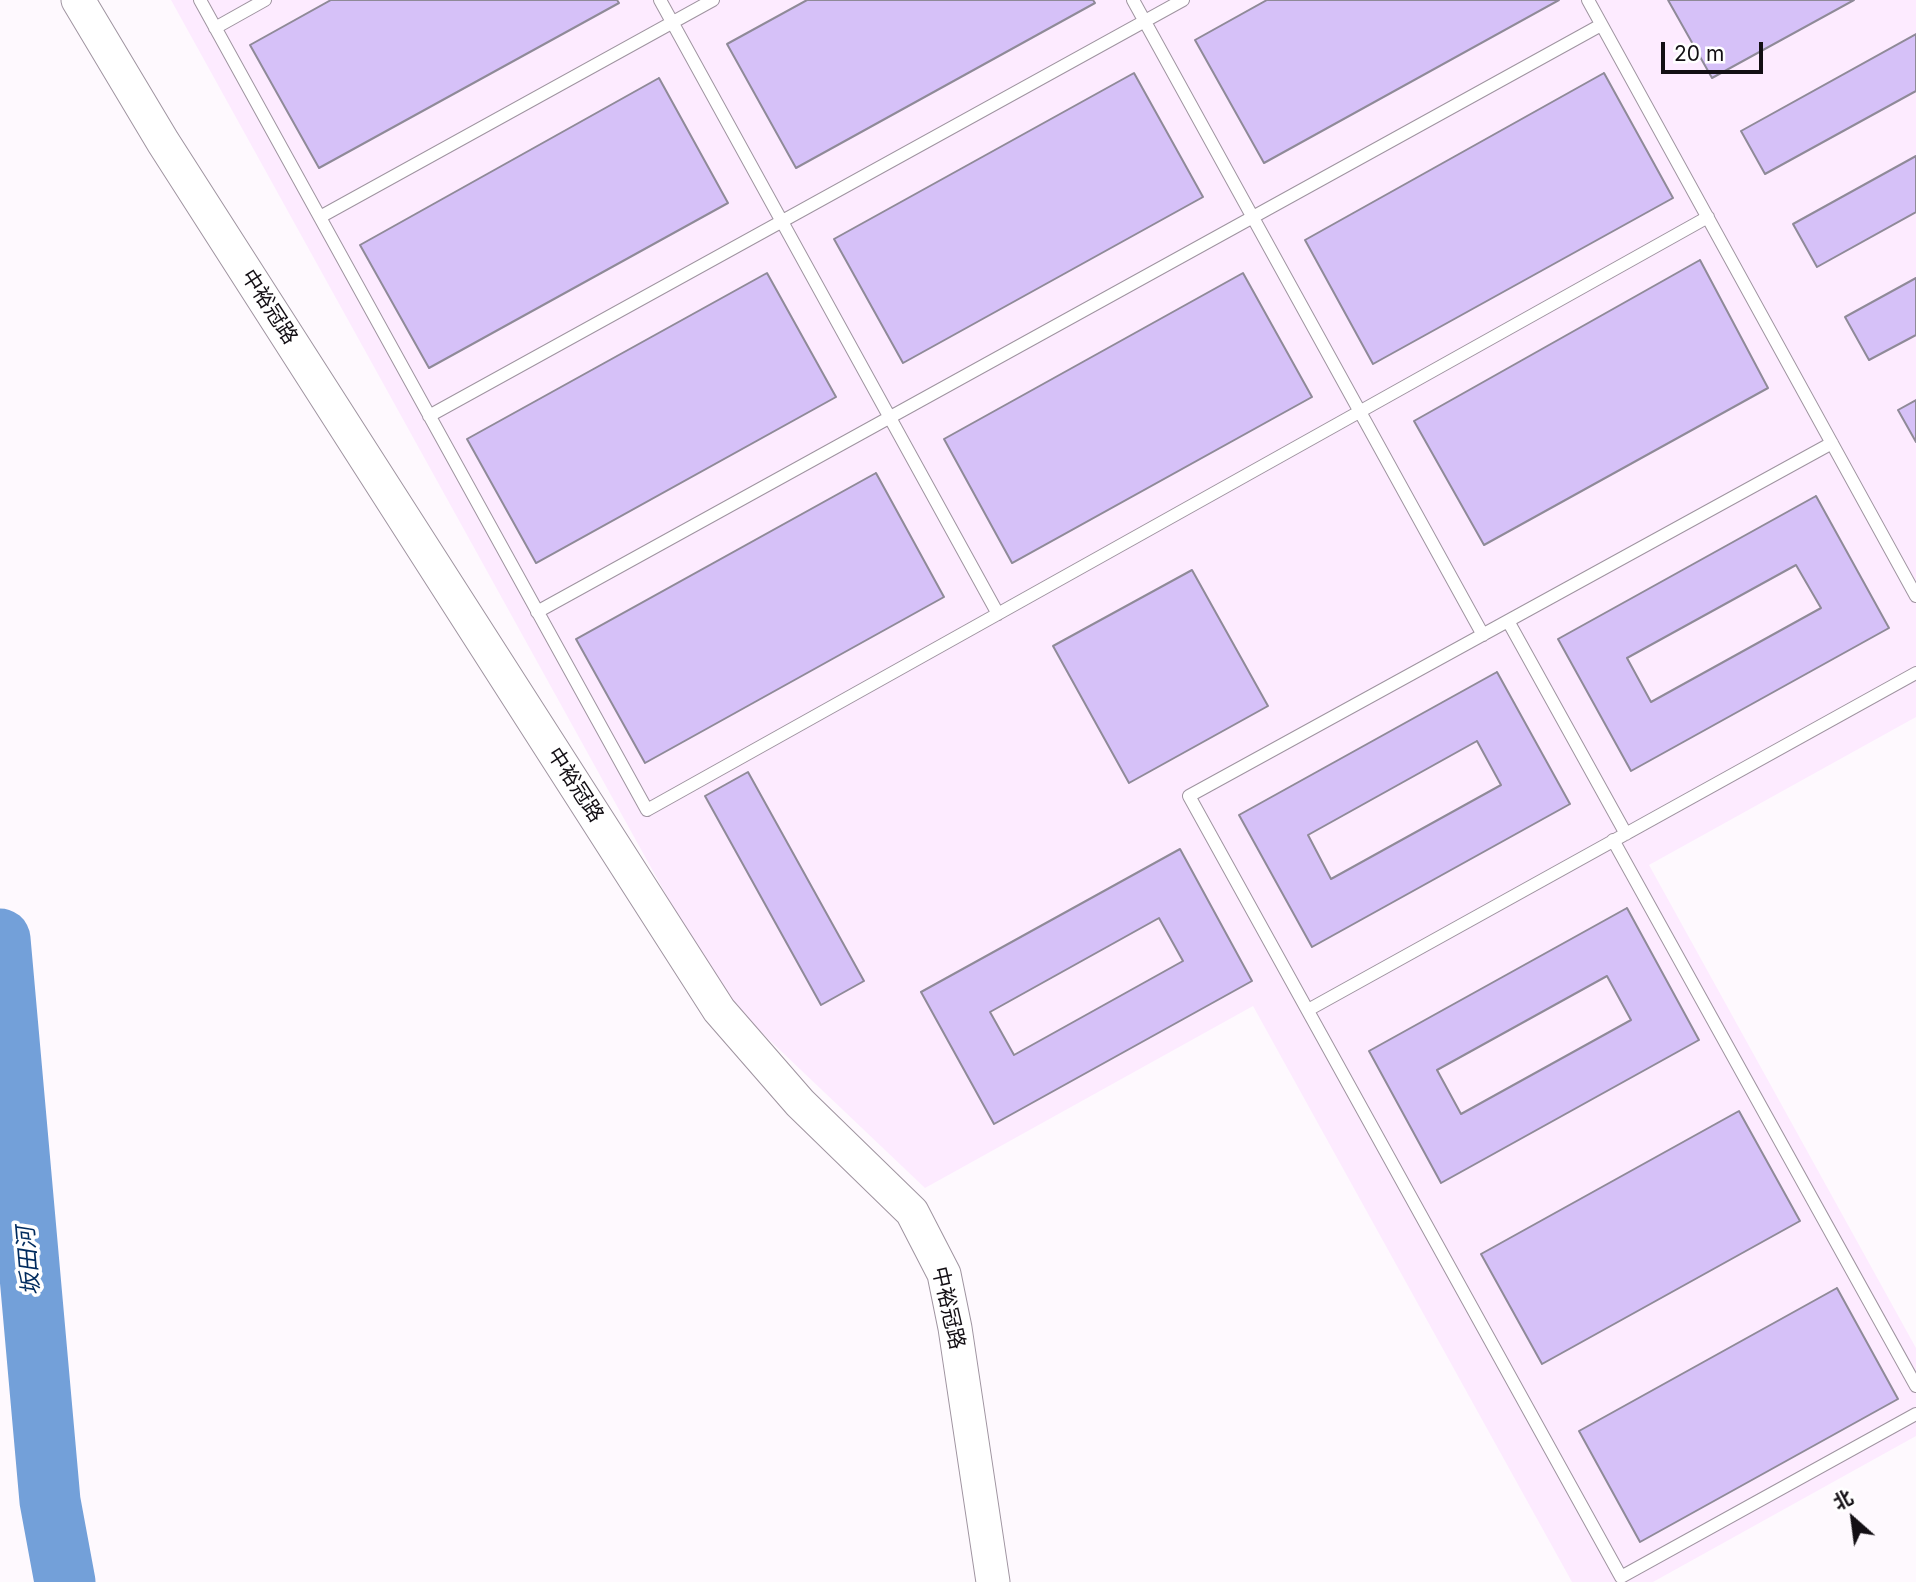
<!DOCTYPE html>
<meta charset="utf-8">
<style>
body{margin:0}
#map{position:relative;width:1916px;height:1582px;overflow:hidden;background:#fef9fe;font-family:Inter,"Noto Sans SC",sans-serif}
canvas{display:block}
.north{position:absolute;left:1818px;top:1484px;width:70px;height:70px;-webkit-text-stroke:5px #fff;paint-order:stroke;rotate:332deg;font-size:19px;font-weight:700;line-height:28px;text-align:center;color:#130f14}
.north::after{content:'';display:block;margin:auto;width:24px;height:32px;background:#130f14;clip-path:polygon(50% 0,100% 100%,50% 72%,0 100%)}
.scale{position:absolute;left:1661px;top:42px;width:102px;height:32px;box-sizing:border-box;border:4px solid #130f14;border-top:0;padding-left:9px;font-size:21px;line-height:24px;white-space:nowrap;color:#130f14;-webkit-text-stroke:5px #fff;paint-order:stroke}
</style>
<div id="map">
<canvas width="1916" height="1582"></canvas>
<div class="north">北</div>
<div class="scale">20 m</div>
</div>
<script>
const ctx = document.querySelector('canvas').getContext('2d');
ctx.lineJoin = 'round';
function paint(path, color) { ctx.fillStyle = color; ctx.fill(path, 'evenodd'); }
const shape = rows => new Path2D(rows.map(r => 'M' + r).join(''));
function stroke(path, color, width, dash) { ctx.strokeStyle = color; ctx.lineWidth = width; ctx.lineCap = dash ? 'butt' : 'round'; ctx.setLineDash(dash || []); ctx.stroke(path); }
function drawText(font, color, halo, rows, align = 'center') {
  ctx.font = font + ' Inter,"Noto Sans SC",sans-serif'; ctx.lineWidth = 7; ctx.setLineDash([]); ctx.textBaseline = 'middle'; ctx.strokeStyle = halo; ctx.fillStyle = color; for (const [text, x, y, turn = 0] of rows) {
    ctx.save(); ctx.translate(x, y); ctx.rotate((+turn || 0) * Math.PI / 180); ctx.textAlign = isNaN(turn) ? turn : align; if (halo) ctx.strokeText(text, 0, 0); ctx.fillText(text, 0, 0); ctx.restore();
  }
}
paint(shape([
 [171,0,1916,0,1916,717,1649,865,1916,1348,1916,1436,1653,1582,1572,1582,1253,1006,925,1188,721,994]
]), '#fdebff');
stroke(shape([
 [0,939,50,1501,65,1582]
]), '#73a0d9', 61);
const building = shape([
 [331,0,617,0,619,3,319,168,250,45,331,0],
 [807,0,1093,0,1095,3,796,168,727,44,807,0],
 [1267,0,1559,0,1264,163,1195,40,1267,0],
 [1668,0,1854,0,1712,78,1668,0],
 [1916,34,1916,91,1765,174,1741,131,1916,34],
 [1134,73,1203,197,903,363,834,239,1134,73],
 [1604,73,1673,198,1373,364,1305,240,1604,73],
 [659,78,728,203,429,368,360,245,659,78],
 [1916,156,1916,212,1817,267,1793,224,1916,156],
 [1700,260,1768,388,1484,545,1414,421,1700,260],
 [767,273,836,397,536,563,467,439,767,273],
 [1243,273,1312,397,1012,563,944,439,1243,273],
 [1916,278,1916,335,1869,360,1845,317,1916,278],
 [1916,400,1916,442,1898,410,1916,400],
 [876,473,944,597,645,763,576,639,876,473],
 [1816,496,1889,628,1631,771,1558,639,1816,496],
 [1796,565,1821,608,1651,702,1627,658,1796,565],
 [1192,570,1268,706,1129,783,1053,646,1192,570],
 [1497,672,1570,804,1312,947,1239,815,1497,672],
 [1477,741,1501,785,1331,879,1308,835,1477,741],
 [748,772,864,981,821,1005,705,796,748,772],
 [1180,849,1252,981,994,1124,921,992,1180,849],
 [1159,918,1183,961,1014,1055,990,1012,1159,918],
 [1627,908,1699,1040,1441,1183,1369,1051,1627,908],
 [1607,976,1631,1020,1461,1114,1437,1070,1607,976],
 [1739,1111,1800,1221,1542,1364,1481,1254,1739,1111],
 [1837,1288,1898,1399,1640,1542,1579,1431,1837,1288]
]);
paint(building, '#d6c1f8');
stroke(building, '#8f8a98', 2);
const service = shape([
 [200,0,647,810,1708,217],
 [660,0,998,614],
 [1133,0,1483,635],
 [1588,0,1916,596],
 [215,28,265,0],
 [320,217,713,0],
 [429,416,1183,0],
 [1832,443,1189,796,1621,1577,1916,1414],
 [537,612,1601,25],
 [1508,621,1626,834],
 [1613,840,1916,1386],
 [1308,1010,1916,673]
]);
const tertiary = shape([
 [78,0,163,142,719,1010,800,1103,912,1212,944,1274,955,1328,993,1582]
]);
stroke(service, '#9f94a0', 14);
stroke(tertiary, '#9f94a0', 35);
stroke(service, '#fff', 12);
stroke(tertiary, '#fff', 33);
drawText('21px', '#130f14', '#fff', [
 ["中裕冠路",269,307,57],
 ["中裕冠路",575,785,57],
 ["中裕冠路",948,1308,77]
]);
drawText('italic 23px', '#002b5e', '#fff', [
 ["坂田河",29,1261,-95]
]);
</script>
